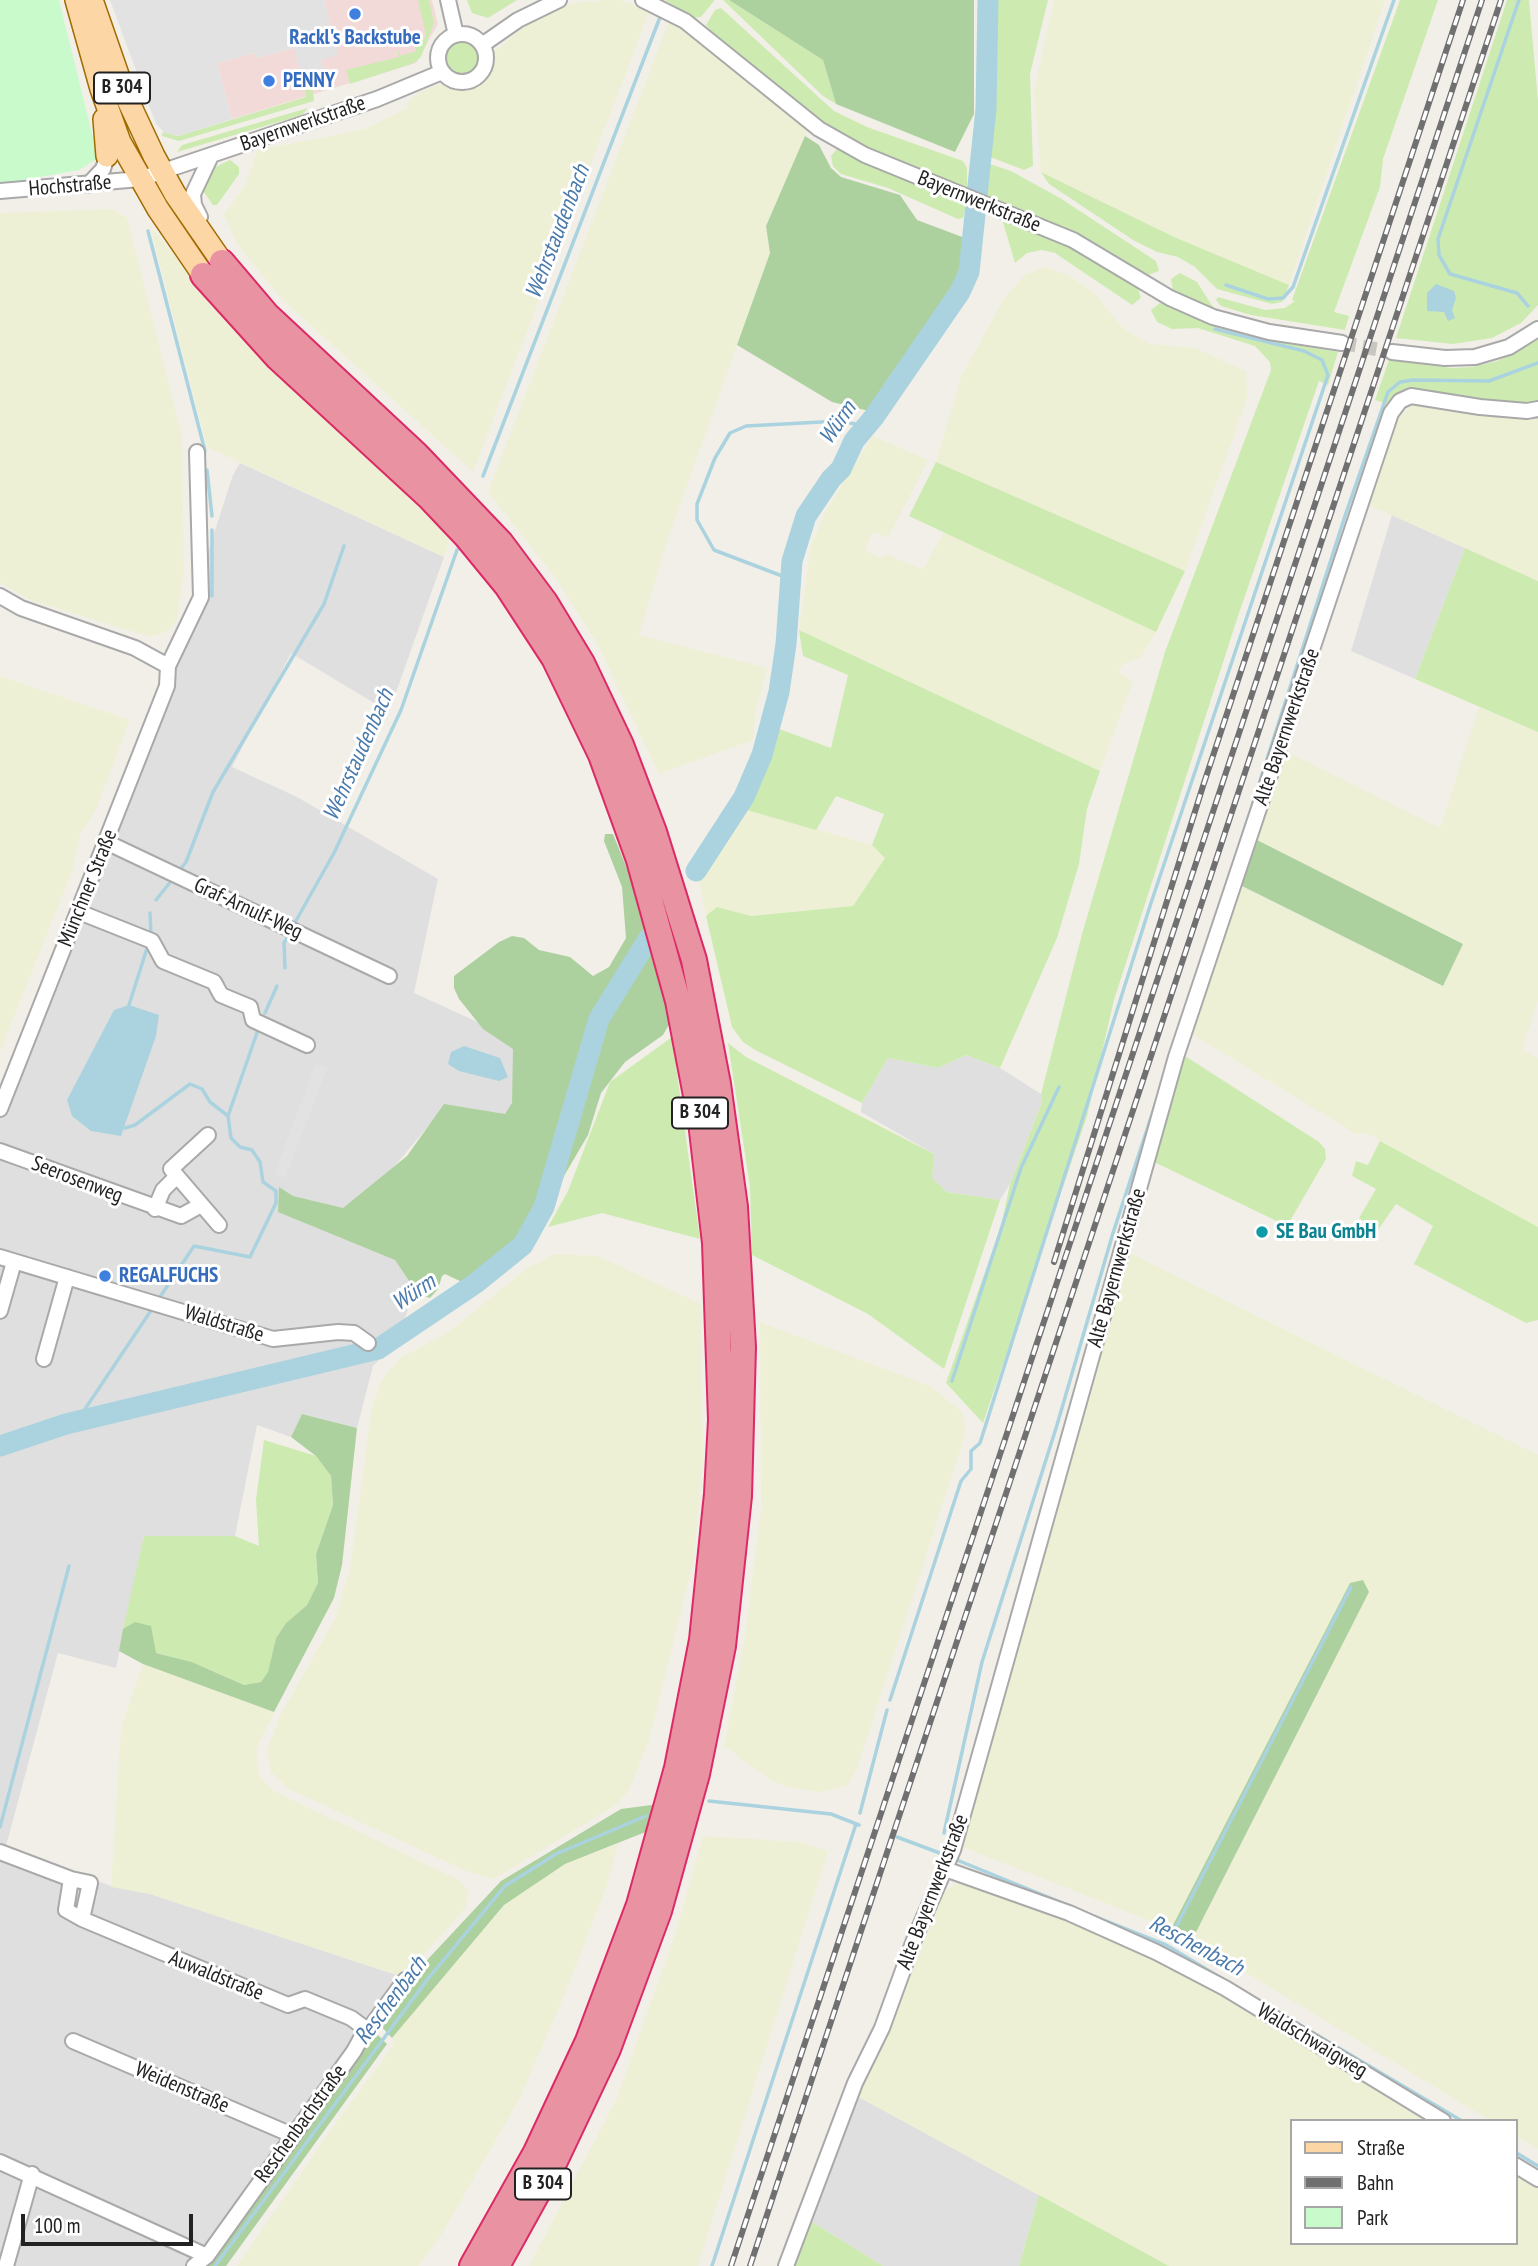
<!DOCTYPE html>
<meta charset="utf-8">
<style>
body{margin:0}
#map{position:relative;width:1538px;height:2266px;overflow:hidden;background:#f2efe9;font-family:"PT Sans Narrow",sans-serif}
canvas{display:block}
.legend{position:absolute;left:1290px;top:2119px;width:228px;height:126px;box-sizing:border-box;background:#fff;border:2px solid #a7a7a7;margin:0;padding:9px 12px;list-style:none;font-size:21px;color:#222}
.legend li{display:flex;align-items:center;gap:14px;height:35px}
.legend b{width:35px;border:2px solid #a7a7a7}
.scale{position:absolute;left:21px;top:2214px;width:172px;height:32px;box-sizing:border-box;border:4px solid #222;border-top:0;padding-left:9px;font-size:21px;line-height:24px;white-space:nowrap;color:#222;-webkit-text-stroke:5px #fff;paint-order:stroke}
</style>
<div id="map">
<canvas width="1538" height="2266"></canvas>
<ul class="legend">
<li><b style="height:9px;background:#fcd6a4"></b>Straße</li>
<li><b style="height:9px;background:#707070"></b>Bahn</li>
<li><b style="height:19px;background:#c8facc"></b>Park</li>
</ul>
<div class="scale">100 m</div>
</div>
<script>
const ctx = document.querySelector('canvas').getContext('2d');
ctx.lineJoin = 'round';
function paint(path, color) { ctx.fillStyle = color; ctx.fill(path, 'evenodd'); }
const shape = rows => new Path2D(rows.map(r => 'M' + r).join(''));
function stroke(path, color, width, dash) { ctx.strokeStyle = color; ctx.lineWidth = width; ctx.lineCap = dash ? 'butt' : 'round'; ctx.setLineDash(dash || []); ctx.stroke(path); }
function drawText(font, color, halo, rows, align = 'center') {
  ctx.font = font + ' "PT Sans Narrow",sans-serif'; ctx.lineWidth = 6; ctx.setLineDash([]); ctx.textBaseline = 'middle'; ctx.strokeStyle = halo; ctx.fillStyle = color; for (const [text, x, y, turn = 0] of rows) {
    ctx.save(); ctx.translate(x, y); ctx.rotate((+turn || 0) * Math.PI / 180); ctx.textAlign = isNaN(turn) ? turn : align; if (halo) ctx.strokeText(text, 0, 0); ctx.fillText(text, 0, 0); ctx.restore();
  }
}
paint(shape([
 [240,463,444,557,389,712,291,653,232,767,297,797,438,879,414,993,581,1069,553,1144,444,1107,349,1221,422,1271,396,1343,373,1366,357,1428,302,1414,291,1437,257,1425,235,1536,144,1536,116,1668,58,1653,6,1846,111,1886,150,1894,403,1977,191,2266,0,2266,0,1101,151,727,233,475],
 [1392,515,1465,548,1415,679,1351,651],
 [966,1055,1000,1068,1041,1094,1042,1102,1010,1184,1000,1200,947,1192,931,1178,934,1154,861,1112,862,1103,888,1058,938,1068],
 [855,2095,1039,2195,1019,2266,883,2266,809,2220]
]), '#e0dfdf');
paint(shape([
 [324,0,432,0,438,24,416,63,232,119,217,63,255,53,257,58,294,48,326,81,321,60,337,55]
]), '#f2dad9');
paint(shape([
 [604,0,619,0,650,10,473,472,283,300,237,244,224,215,245,185,258,150,364,129,408,108,407,103,418,93,439,84,459,88,478,84,490,70,493,53,520,30,550,11,575,3],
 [1054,0,1385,0,1289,285,1174,237,1041,172,1034,90],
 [671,16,809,128,766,225,770,253,666,544,639,635,767,668,756,709,753,740,659,774,599,647,556,578,488,492],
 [113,209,127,218,182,436,184,570,177,620,166,632,150,637,30,600,0,582,0,213],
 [150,226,238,332,453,532,444,557,207,447],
 [1045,267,1069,275,1094,293,1123,328,1149,344,1195,348,1246,371,1247,399,1185,571,936,462,961,377,1004,298,1025,275],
 [1429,402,1524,418,1538,414,1538,581,1367,504,1398,419,1412,404],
 [873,436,928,460,888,538,873,532,865,550,880,558,888,555,923,569,944,532,1156,632,1141,657,1122,665,1118,672,1133,681,1100,771,799,630,811,546,825,512],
 [0,676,130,720,96,810,80,835,73,869,0,1052],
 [1479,707,1538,732,1538,1001,1522,1050,1538,1058,1538,1227,1366,1133,1356,1134,1192,1034,1240,885,1443,986,1462,943,1255,839,1283,750,1440,828],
 [747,810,872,845,886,857,853,906,751,916,717,907,706,916,699,880],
 [1128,1252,1538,1455,1538,2149,1515,2135,1515,2121,1491,2121,1192,1940,1369,1592,1350,1583,1171,1929,960,1846],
 [554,1254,598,1256,701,1304,703,1461,694,1559,649,1740,629,1790,616,1805,494,1879,466,1871,289,1789,271,1772,267,1751,280,1716,335,1619,350,1570,372,1406,382,1380,400,1358,449,1332,526,1269],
 [760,1322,930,1386,962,1412,966,1432,857,1769,848,1785,823,1792,790,1788,772,1781,724,1746,745,1636,761,1509],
 [143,1664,274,1712,256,1750,260,1778,274,1791,459,1880,468,1891,466,1908,403,1977,150,1894,111,1887,121,1727],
 [703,1836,800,1842,828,1851,698,2266,529,2266,616,2100,675,1935],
 [618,1844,606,1888,566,1991,520,2098,440,2237,419,2266,237,2266,337,2121,394,2045,392,2038,463,1950,504,1905,534,1884,565,1864],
 [961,1880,983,1886,1154,1955,1434,2121,1291,2121,1291,2243,1515,2243,1515,2170,1538,2183,1538,2266,1169,2266,855,2095,888,2030,944,1892]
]), '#eef0d5');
paint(shape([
 [418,0,429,0,434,23,421,57,414,63,350,84,346,70,399,57,397,48,401,56,416,51,414,43,424,39,426,34],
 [467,0,517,0,488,18,472,13],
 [665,0,714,0,714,1,701,17,694,18],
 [723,0,729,0,823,60,836,104,823,96],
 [994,0,1048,0,1030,74,1033,166,1024,170,990,157],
 [1400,0,1438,0,1383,159,1380,187,1334,312,1349,316,1345,330,1251,315,1221,306,1216,300,1218,297,1265,310,1285,308,1295,301,1292,300],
 [1507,0,1529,0,1538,101,1538,305,1521,323,1492,338,1453,344,1396,338],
 [721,8,834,111,867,127,963,161,967,168,967,189,877,154,823,124,718,40,706,25,715,10],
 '444 58a18 18 0 1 1 36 0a18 18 0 1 1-36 0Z',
 [312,85,314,101,179,141,162,136,163,132,178,136,306,97,305,87],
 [308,108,302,115,177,152,182,145],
 [837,149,966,206,963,218,958,219,888,188,841,174,833,166,831,156],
 [230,160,239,167,239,174,217,205,213,205,201,188,211,169],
 [973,163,990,164,1011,171,1060,198,1156,261,1159,271,1148,275,1091,242,972,190],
 [1041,172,1174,237,1289,285,1282,302,1272,304,1217,289,1195,267,1178,257,1157,252,1133,240,1049,184],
 [1002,219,1053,238,1102,262,1138,289,1141,298,1132,305,1055,253,1042,250,1027,253,1015,263],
 [1180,273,1197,282,1211,304,1222,315,1173,290,1171,279],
 [1160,303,1218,328,1256,338,1338,352,1328,385,1319,381,1237,619,1114,1000,1087,1116,983,1423,946,1383,1001,1226,1010,1184,1042,1102,1041,1094,1082,934,1165,652,1271,370,1270,362,1255,346,1198,328,1172,329,1157,322,1151,310],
 [1538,340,1538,403,1528,405,1485,401,1426,391,1408,391,1392,405,1375,400,1389,360,1452,368,1472,367,1497,361],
 [936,462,1185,571,1156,632,909,516],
 [1465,548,1538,581,1538,732,1415,679],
 [799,630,1100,771,1087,809,1079,864,1057,938,1000,1068,966,1055,938,1068,888,1058,862,1103,755,1050,743,1042,732,1027,706,916,717,907,751,916,853,906,885,858,872,845,884,814,836,796,816,830,747,810,779,729,831,748,848,675,803,656],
 [672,1037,700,1239,602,1213,548,1227,568,1191,610,1082],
 [728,1043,746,1057,934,1154,932,1178,947,1192,1000,1200,944,1369,868,1314,752,1255,750,1187],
 [1185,1056,1319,1142,1325,1149,1326,1159,1287,1226,1152,1161],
 [1380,1141,1538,1227,1538,1320,1526,1323,1414,1264,1433,1226,1396,1204,1378,1230,1359,1218,1376,1189,1352,1176,1356,1161,1368,1165],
 [264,1440,316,1456,331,1476,333,1505,316,1554,318,1583,307,1605,286,1623,276,1638,268,1673,261,1682,244,1685,192,1662,156,1653,123,1629,144,1536,235,1536,259,1546,256,1500],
 [1039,2195,1169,2266,1019,2266],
 [809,2220,883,2266,793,2266]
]), '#cdebb0');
paint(shape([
 [729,0,974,0,974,114,955,152,836,104,823,60],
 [805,136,819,145,831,168,841,177,900,195,917,220,965,238,962,271,944,305,869,411,832,402,737,345,770,253,766,226],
 [605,834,613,834,645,913,652,958,670,1004,671,1021,663,1035,625,1062,601,1093,588,1135,561,1181,504,1252,473,1278,462,1282,445,1274,442,1276,438,1289,430,1298,418,1294,395,1260,278,1212,279,1187,293,1196,343,1208,407,1156,444,1104,505,1114,512,1103,513,1049,483,1029,459,999,454,988,454,976,499,942,512,936,524,938,539,950,570,957,593,976,609,967,626,938,622,887,604,841],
 [1255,839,1463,944,1443,986,1240,885],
 [302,1414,357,1428,342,1565,334,1598,274,1712,143,1664,119,1651,123,1629,135,1622,151,1626,156,1653,192,1662,244,1685,261,1682,268,1672,276,1638,286,1623,307,1605,318,1583,316,1554,333,1505,331,1476,316,1456,291,1437],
 [1363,1580,1369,1592,1192,1940,1171,1929,1350,1583],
 [659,1804,653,1829,565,1864,504,1905,392,2038,377,2022,415,1973,501,1881,621,1809],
 [372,2029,387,2044,226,2266,204,2266,345,2078]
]), '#add19e');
paint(shape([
 [0,0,59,0,98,158,79,170,0,184]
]), '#c8facc');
paint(shape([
 [110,0,324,0,338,55,321,60,327,81,305,87,294,48,257,58,255,53,217,63,232,119,178,136,165,133,156,124],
 [316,1063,328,1067,285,1178,274,1174]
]), '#e2e2e2');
paint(shape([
 [1436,284,1454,291,1456,298,1452,310,1455,318,1448,321,1444,312,1427,311,1427,293],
 [129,1005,159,1015,156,1036,121,1136,91,1131,72,1116,67,1100,114,1010],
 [464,1046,500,1058,508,1077,499,1081,459,1071,448,1064,451,1052]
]), '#aad3df');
stroke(shape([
 [1519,0,1438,239,1439,255,1450,274,1517,293,1528,306],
 [148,231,205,451],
 [1226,285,1268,299,1283,298,1293,287,1394,0],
 [207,470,212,516],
 [483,476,662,12],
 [212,530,212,596],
 [790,579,714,550,697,520,697,504,715,458,730,433,746,426,840,421,866,426],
 [1234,862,1345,516,1388,392,1400,382,1413,380,1489,381,1538,363],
 [179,871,186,862,213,792,324,604,344,546],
 [156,900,172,880],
 [150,913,151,935],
 [293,926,334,853,401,710,457,550],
 [285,968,284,943,290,933],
 [129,1005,149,942],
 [265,1013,277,986],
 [125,1128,135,1125,190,1084,202,1089,210,1102,228,1116],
 [158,1300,194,1246,250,1257,276,1203,276,1191,263,1182,260,1162,252,1150,240,1147,231,1138,228,1116,259,1027],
 [952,1381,1021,1168,1059,1087],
 [77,1421,154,1306],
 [890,1700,961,1481,971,1469,971,1451,980,1443,1150,906,1328,375,1322,360,1304,351,1215,329],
 [709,1801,831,1814,859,1825],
 [860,1813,887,1710],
 [0,1827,69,1566],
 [944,1833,982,1662,1057,1425,1113,1233,1158,1096],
 [897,1837,945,1855],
 [952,1858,1065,1904],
 [1078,1910,1166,1945,1228,1982],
 [1174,1931,1351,1587],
 [1241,1990,1462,2121],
 [1515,2152,1538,2166],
 [215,2266,427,1980,505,1886,556,1854,646,1816],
 [712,2266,856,1824]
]), '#aad3df', 3.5);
stroke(shape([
 [696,871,744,797,762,755,779,692,786,644,792,561,806,516,831,479,841,469,854,441,874,417,960,292,969,272,986,109,988,0],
 [0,1446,66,1424,378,1349,476,1283,523,1245,544,1207,599,1019,649,938]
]), '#aad3df', 21);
stroke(shape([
 [1342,343,1392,352]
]), '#c8c6c1', 14, [14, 7]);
const street = shape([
 [448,0,456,35],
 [643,0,685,21,819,129,865,155,1073,240,1170,298,1213,317,1269,332,1342,343],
 '438 58a24 24 0 1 1 48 0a24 24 0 1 1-48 0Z',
 [482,45,518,20,559,0],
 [88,185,103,169,107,156],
 [0,191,140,179,377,99,442,72],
 [200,217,194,205,193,194,211,156],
 [1392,352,1445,358,1475,357,1509,347,1538,329],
 [0,596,21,608,135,648,168,666,167,686,0,1109],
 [168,666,201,597,197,452],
 [106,842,389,976],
 [79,912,152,941,163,961,214,982,221,995,250,1007,253,1020,307,1045],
 [208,1135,171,1169,219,1225],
 [0,1151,181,1216,201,1205],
 [155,1209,163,1190,177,1176],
 [0,1257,273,1339,338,1332,354,1333,368,1343],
 [0,1311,14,1262],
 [44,1359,67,1277],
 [0,1852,71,1879,66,1910,82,1919,288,2005,305,1999,351,2018,366,2029],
 [945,1869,1069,1913,1156,1952,1225,1988,1443,2121],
 [71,1879,90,1883,82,1919],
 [73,2041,292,2135],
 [0,2162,207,2256],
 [1515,2165,1538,2179],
 [6,2266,32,2174],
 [194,2266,207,2256,354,2051,366,2029,372,2025,405,1980],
 [786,2266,855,2083,882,2028,914,1940,953,1850,1176,1057,1391,413,1400,401,1411,396,1480,407,1527,411,1538,409]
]);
const primary = shape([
 [76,0,101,89,120,142,158,209,203,275],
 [92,0,124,92,154,156,175,194,222,262],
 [104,119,107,156]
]);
const highway = shape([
 [222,262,267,315,416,454,501,543,545,602,582,663,621,745,654,832,694,960,718,1084,735,1207,743,1347,739,1496,723,1646,697,1774,659,1911,608,2049,554,2163,497,2266],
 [203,275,278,358,430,498,466,536,507,586,554,658,601,755,639,860,678,1001,701,1122,715,1243,721,1420,717,1494,702,1640,677,1768,639,1905,588,2041,536,2152,472,2266]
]);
stroke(street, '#a9a9a9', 18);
stroke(primary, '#a06b00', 24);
stroke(highway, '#dc2a67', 28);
stroke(street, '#fff', 14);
stroke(primary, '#fcd6a4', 21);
stroke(highway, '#e892a2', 24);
const rail = shape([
 [1054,1262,1203,786,1463,0],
 [731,2266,1482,0],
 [750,2266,1501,0]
]);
stroke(rail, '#707070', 6);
stroke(rail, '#fff', 3.5, [10]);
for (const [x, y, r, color] of [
 [355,14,7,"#3f7fe0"],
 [269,81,7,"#3f7fe0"],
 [1262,1232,7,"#0f9aa8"],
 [105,1276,7,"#3f7fe0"]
]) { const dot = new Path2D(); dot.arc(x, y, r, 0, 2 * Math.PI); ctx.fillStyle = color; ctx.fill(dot); stroke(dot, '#fff', 2.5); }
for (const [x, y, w] of [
 [122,88,56],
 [700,1113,56],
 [543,2184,56]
]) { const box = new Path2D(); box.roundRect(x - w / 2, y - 15.5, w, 31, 5); ctx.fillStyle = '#fff'; ctx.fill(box); stroke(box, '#222', 2); }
drawText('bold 19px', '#222', null, [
 ["B 304",122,88],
 ["B 304",700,1113],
 ["B 304",543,2184]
]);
drawText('bold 21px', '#366cbe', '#fff', [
 ["Rackl's Backstube",355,38,"center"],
 ["PENNY",283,81],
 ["REGALFUCHS",119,1276]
], 'left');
drawText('21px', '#222', '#fff', [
 ["Bayernwerkstraße",303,124,-19],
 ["Hochstraße",70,186,-5],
 ["Bayernwerkstraße",979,202,22],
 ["Alte Bayernwerkstraße",1287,727,-71],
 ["Münchner Straße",88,888,-68],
 ["Graf-Arnulf-Weg",248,909,25],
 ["Seerosenweg",77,1180,21],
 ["Alte Bayernwerkstraße",1117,1268,-74],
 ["Waldstraße",224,1324,17],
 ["Alte Bayernwerkstraße",933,1892,-69],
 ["Auwaldstraße",216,1976,22],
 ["Waldschwaigweg",1312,2041,31],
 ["Weidenstraße",182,2088,23],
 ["Reschenbachstraße",301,2124,-54]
]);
drawText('bold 21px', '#0d838f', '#fff', [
 ["SE Bau GmbH",1276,1232]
], 'left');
drawText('italic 23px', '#4a7aab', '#fff', [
 ["Wehrstaudenbach",558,232,-69],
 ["Würm",838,423,-55],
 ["Wehrstaudenbach",359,755,-66],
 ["Würm",414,1293,-34],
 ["Reschenbach",1196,1946,28],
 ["Reschenbach",391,2001,-53]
]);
</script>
